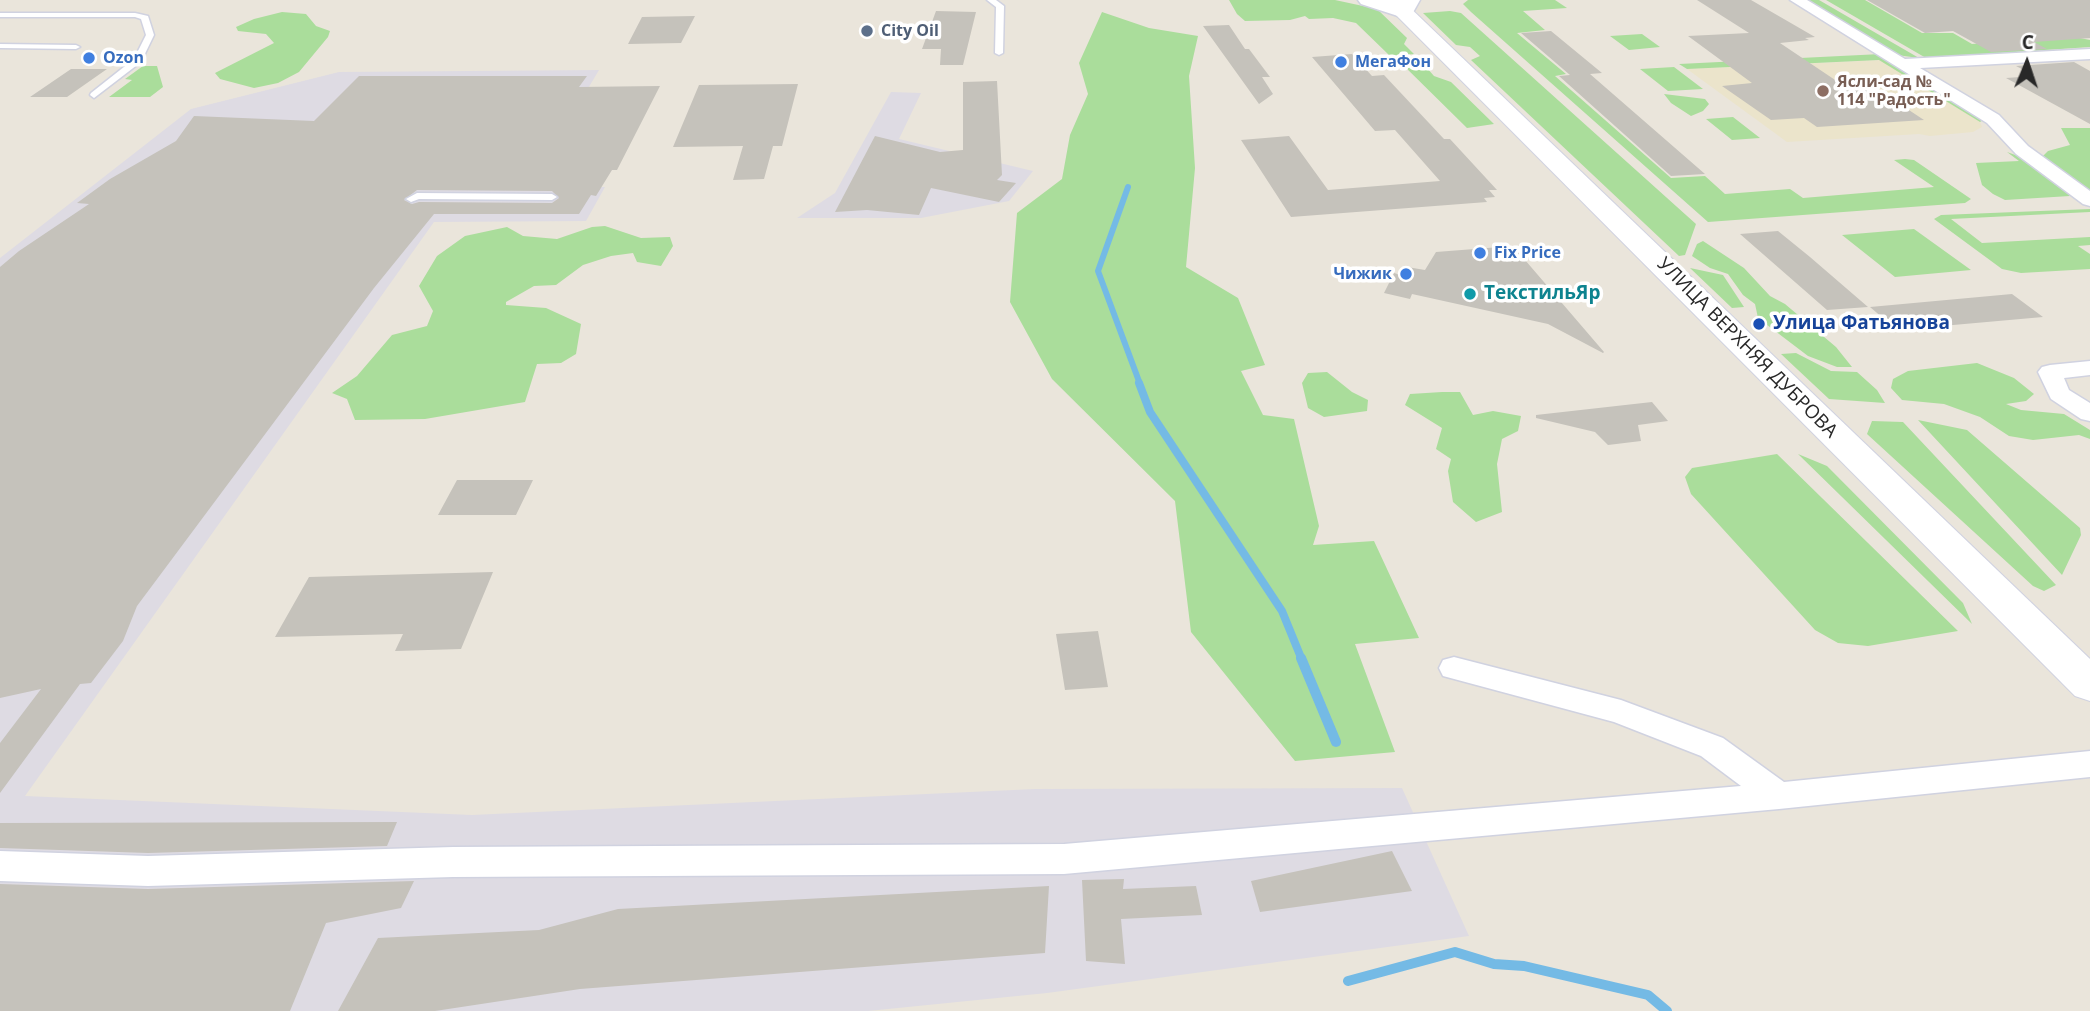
<!DOCTYPE html>
<meta charset="utf-8">
<style>
body{margin:0}
#map{position:relative;width:2090px;height:1011px;overflow:hidden;background:#eae5db;font-family:"Open Sans",sans-serif}
canvas{display:block}
.north{position:absolute;left:1992px;top:28px;width:70px;height:70px;-webkit-text-stroke:5px #fff;paint-order:stroke;rotate:2deg;font-size:19px;font-weight:700;line-height:28px;text-align:center;color:#282828}
.north::after{content:'';display:block;margin:auto;width:24px;height:32px;background:#282828;clip-path:polygon(50% 0,100% 100%,50% 72%,0 100%)}
</style>
<div id="map">
<canvas width="2090" height="1011"></canvas>
<div class="north">С</div>
</div>
<script>
const ctx = document.querySelector('canvas').getContext('2d');
ctx.lineJoin = 'round';
function paint(path, color) { ctx.fillStyle = color; ctx.fill(path, 'evenodd'); }
const shape = rows => new Path2D(rows.map(r => 'M' + r).join(''));
function stroke(path, color, width, dash) { ctx.strokeStyle = color; ctx.lineWidth = width; ctx.lineCap = dash ? 'butt' : 'round'; ctx.setLineDash(dash || []); ctx.stroke(path); }
function drawText(font, color, halo, rows, align = 'center') {
  ctx.font = font + ' "Open Sans",sans-serif'; ctx.lineWidth = 7; ctx.setLineDash([]); ctx.textBaseline = 'middle'; ctx.strokeStyle = halo; ctx.fillStyle = color; for (const [text, x, y, turn = 0] of rows) {
    ctx.save(); ctx.translate(x, y); ctx.rotate((+turn || 0) * Math.PI / 180); ctx.textAlign = isNaN(turn) ? turn : align; if (halo) ctx.strokeText(text, 0, 0); ctx.fillText(text, 0, 0); ctx.restore();
  }
}
paint(shape([
 [599,70,530,186,605,187,586,221,434,222,25,796,472,815,1035,789,1402,788,1469,936,1047,993,868,1011,0,1011,0,258,191,109,339,72],
 [891,92,921,93,899,139,1033,171,1009,201,921,218,797,218,835,193]
]), '#dedbe3');
paint(shape([
 [1883,60,1980,122,1982,127,1973,132,1930,136,1919,134,1787,142,1687,69]
]), '#ebe4cb');
paint(shape([
 [1229,0,1335,0,1377,9,1407,38,1404,44,1414,54,1390,56,1356,23,1333,18,1309,19,1305,16,1290,20,1245,21,1237,14],
 [1468,0,1555,0,1567,8,1523,11,1545,30,1517,33,1566,74,1555,76,1671,178,1705,176,1725,194,1790,189,1803,198,1934,187,1894,160,1905,159,1914,160,1971,199,1965,203,1708,222,1471,12,1463,4],
 [1804,0,1819,0,1919,58,1897,55],
 [1826,0,1865,0,1922,33,1953,33,1972,44,2075,37,2090,40,2090,47,1926,58],
 [1450,11,1461,13,1696,224,1685,255,1679,256,1471,60,1480,56,1470,47,1456,45,1423,13],
 [282,12,306,14,316,26,330,31,328,37,299,72,278,83,254,88,220,79,215,73,274,43,266,34,238,31,236,27,254,19],
 [1102,12,1149,28,1198,36,1189,76,1195,168,1186,267,1238,298,1265,365,1241,371,1263,415,1294,419,1319,526,1313,545,1374,541,1419,638,1355,644,1395,752,1295,761,1191,632,1175,501,1052,379,1010,302,1017,213,1062,179,1070,135,1088,94,1079,63],
 [1642,34,1660,47,1629,50,1610,36],
 [1881,54,1986,118,1980,122,1879,60,1687,69,1679,64],
 [1419,59,1434,76,1451,82,1494,124,1467,128,1399,61],
 [143,66,157,66,163,87,150,97,109,97,132,80,125,79],
 [1674,67,1703,89,1668,91,1640,69],
 [1664,94,1705,99,1709,104,1703,111,1691,116,1671,103],
 [1733,117,1760,138,1732,140,1706,119],
 [2061,128,2090,128,2090,191,2040,159,2048,151,2070,145],
 [2007,152,2029,160,2064,187,2070,196,2005,200,1993,194,1982,185,1976,163,2019,161],
 [2090,209,2090,212,1951,219,1982,243,2090,237,2090,245,2078,246,2090,254,2090,269,2021,273,2002,269,1934,219,1941,215],
 [605,226,641,238,670,237,673,246,661,266,637,262,633,253,611,256,583,265,556,285,534,286,506,302,506,305,546,308,581,324,576,354,561,363,537,364,525,402,425,419,355,420,347,399,332,393,357,376,392,335,427,326,433,311,419,286,437,256,465,236,507,227,523,236,557,239,592,227],
 [1914,229,1971,270,1895,277,1842,235],
 [1703,241,1744,268,1770,296,1785,304,1836,347,1852,367,1837,367,1808,356,1758,318,1755,304,1743,295,1728,274,1710,268,1692,256,1697,244],
 [1690,268,1723,275,1744,307,1732,308],
 [1796,353,1831,371,1857,372,1877,390,1885,403,1829,399,1781,354],
 [1977,363,2014,378,2034,394,2026,401,2006,404,2021,410,2064,414,2090,430,2090,439,2079,435,2033,440,2009,436,1980,417,1944,404,1902,400,1891,388,1893,379,1908,371],
 [1327,372,1352,392,1368,400,1367,411,1324,417,1308,408,1302,383,1308,373],
 [1442,392,1460,392,1473,415,1493,411,1521,416,1518,431,1502,439,1497,464,1502,512,1476,522,1453,502,1448,471,1451,459,1436,449,1442,428,1405,405,1410,394],
 [1918,420,1967,430,2080,528,2081,535,2062,575],
 [1872,421,1903,422,2056,585,2044,591,2033,586,1867,434],
 [1777,454,1958,631,1868,646,1838,643,1815,630,1691,494,1685,477,1692,468],
 [1798,454,1827,466,1963,603,1972,624]
]), '#aadd9b');
stroke(shape([
 [1128,187,1098,271,1140,384]
]), '#74bae5', 6);
stroke(shape([
 [1139,383,1150,412,1282,611,1302,660]
]), '#74bae5', 8);
stroke(shape([
 [1301,658,1336,742],
 [1348,981,1455,952,1494,964,1524,966,1648,995,1667,1011]
]), '#74bae5', 10);
paint(shape([
 [1697,0,1751,0,1815,37,1805,38,1809,40,1780,43,1850,90,1877,89,1924,120,1817,127,1804,118,1771,120,1722,86,1752,83,1688,36,1749,33],
 [1867,0,2090,0,2090,38,2034,42,2047,49,1991,52,1953,31,1925,33],
 [936,11,976,12,963,65,940,65,941,49,922,49],
 [695,16,681,43,628,44,642,17],
 [1229,25,1245,49,1249,49,1270,77,1262,77,1273,94,1259,104,1203,26],
 [1551,31,1602,73,1590,74,1705,174,1671,176,1559,76,1570,75,1521,33],
 [1352,54,1372,76,1384,75,1444,139,1450,139,1497,190,1489,190,1495,197,1484,198,1487,202,1291,217,1241,140,1289,136,1328,190,1440,181,1395,130,1375,131,1312,57],
 [2074,62,2090,71,2090,124,2006,78,2035,76,2016,66],
 [71,69,107,69,67,97,30,97],
 [359,76,587,76,579,87,660,86,617,170,612,170,596,196,591,195,579,214,434,214,374,288,137,606,123,641,91,683,80,684,0,793,0,743,41,689,0,698,0,267,19,251,89,204,77,203,110,179,176,141,194,116,314,121],
 [417,190,552,191,559,198,552,203,419,202,412,204,404,200],
 [997,81,1002,175,997,180,1016,183,999,202,931,188,919,215,867,210,835,212,875,136,940,152,963,150,963,82],
 [798,84,782,146,773,146,764,179,733,180,743,146,673,147,699,85],
 [1778,231,1810,257,1868,307,1827,310,1740,234],
 [1513,246,1604,352,1603,353,1548,324,1412,294,1410,299,1384,293,1394,273,1401,275,1407,267,1425,270,1436,252],
 [2012,294,2043,317,1897,330,1870,307],
 [1652,402,1668,421,1638,425,1641,441,1608,445,1595,432,1536,418,1536,415],
 [457,480,533,480,516,515,438,515],
 [493,572,461,649,395,651,403,634,275,637,309,577],
 [1098,631,1108,687,1065,690,1056,634],
 [397,822,387,846,148,853,0,848,0,823],
 [1392,851,1412,891,1260,912,1251,881],
 [1124,879,1123,889,1196,886,1202,915,1121,919,1125,964,1086,961,1082,880],
 [414,881,401,908,326,923,290,1011,0,1011,0,884,148,889],
 [1049,886,1045,953,580,989,435,1011,338,1011,378,938,539,930,618,909]
]), '#c5c2bb');
const service = shape([
 [987,0,996,0,1004,6,1003,53,999,55,995,53,996,7,987,0],
 [0,13,135,13,148,16,154,35,141,62,94,98,90,95,91,93,134,59,146,35,141,19,135,17,0,17,0,13],
 [0,44,76,45,80,47,76,49,0,48,0,44],
 [417,193,552,194,557,197,552,200,419,199,411,202,406,199,417,193]
]);
const minor = shape([
 [1790,0,1807,0,1905,59,2090,49,2090,59,1920,68,1999,115,2028,146,2090,191,2090,206,2083,204,2016,154,1987,123,1790,0],
 [2090,361,2090,375,2064,378,2069,390,2090,403,2090,421,2081,419,2051,399,2038,372,2042,367,2050,365,2090,361],
 [1454,657,1621,700,1723,738,1784,782,2090,751,2090,777,1779,809,1064,874,453,877,148,886,0,881,0,851,148,856,453,847,1064,844,1741,786,1701,756,1614,722,1443,676,1439,668,1443,660,1454,657]
]);
const tertiary = shape([
 [1358,0,1385,0,1399,4,1402,0,1420,0,1411,16,1404,18,1361,4,1358,0]
]);
const secondary = shape([
 [1381,0,1402,0,2090,659,2090,701,2075,696,1381,0]
]);
stroke(service, '#d0d2e0', 3);
stroke(minor, '#d0d2e0', 3);
stroke(tertiary, '#d0d2e0', 3);
stroke(secondary, '#d0d2e0', 2);
paint(service, '#fff');
paint(minor, '#fff');
paint(tertiary, '#fff');
paint(secondary, '#fff');
for (const [x, y, r, color] of [
 [867,31,7,"#5c6f8a"],
 [89,58,7,"#3f7fe0"],
 [1341,62,7,"#3f7fe0"],
 [1823,91,7,"#8d6e63"],
 [1480,253,7,"#3f7fe0"],
 [1406,274,7,"#3f7fe0"],
 [1470,294,7,"#0f9aa8"],
 [1759,324,7,"#1a4fb4"]
]) { const dot = new Path2D(); dot.arc(x, y, r, 0, 2 * Math.PI); ctx.fillStyle = color; ctx.fill(dot); stroke(dot, '#fff', 2.5); }
drawText('bold 16px', '#4e5e75', '#fff', [
 ["City Oil",881,31]
], 'left');
drawText('bold 16px', '#366cbe', '#fff', [
 ["Ozon",103,58],
 ["МегаФон",1355,62],
 ["Fix Price",1494,253],
 ["Чижик",1392,274,"right"]
], 'left');
drawText('bold 16px', '#785e54', '#fff', [
 ["Ясли-сад №",1837,82],
 ["114 \"Радость\"",1837,100]
], 'left');
drawText('bold 19px', '#0d838f', '#fff', [
 ["ТекстильЯр",1484,294]
], 'left');
drawText('bold 19px', '#164399', '#fff', [
 ["Улица Фатьянова",1773,324]
], 'left');
drawText('19px', '#282828', '#fff', [
 ["УЛИЦА ВЕРХНЯЯ ДУБРОВА",1747,348,45]
]);
</script>
